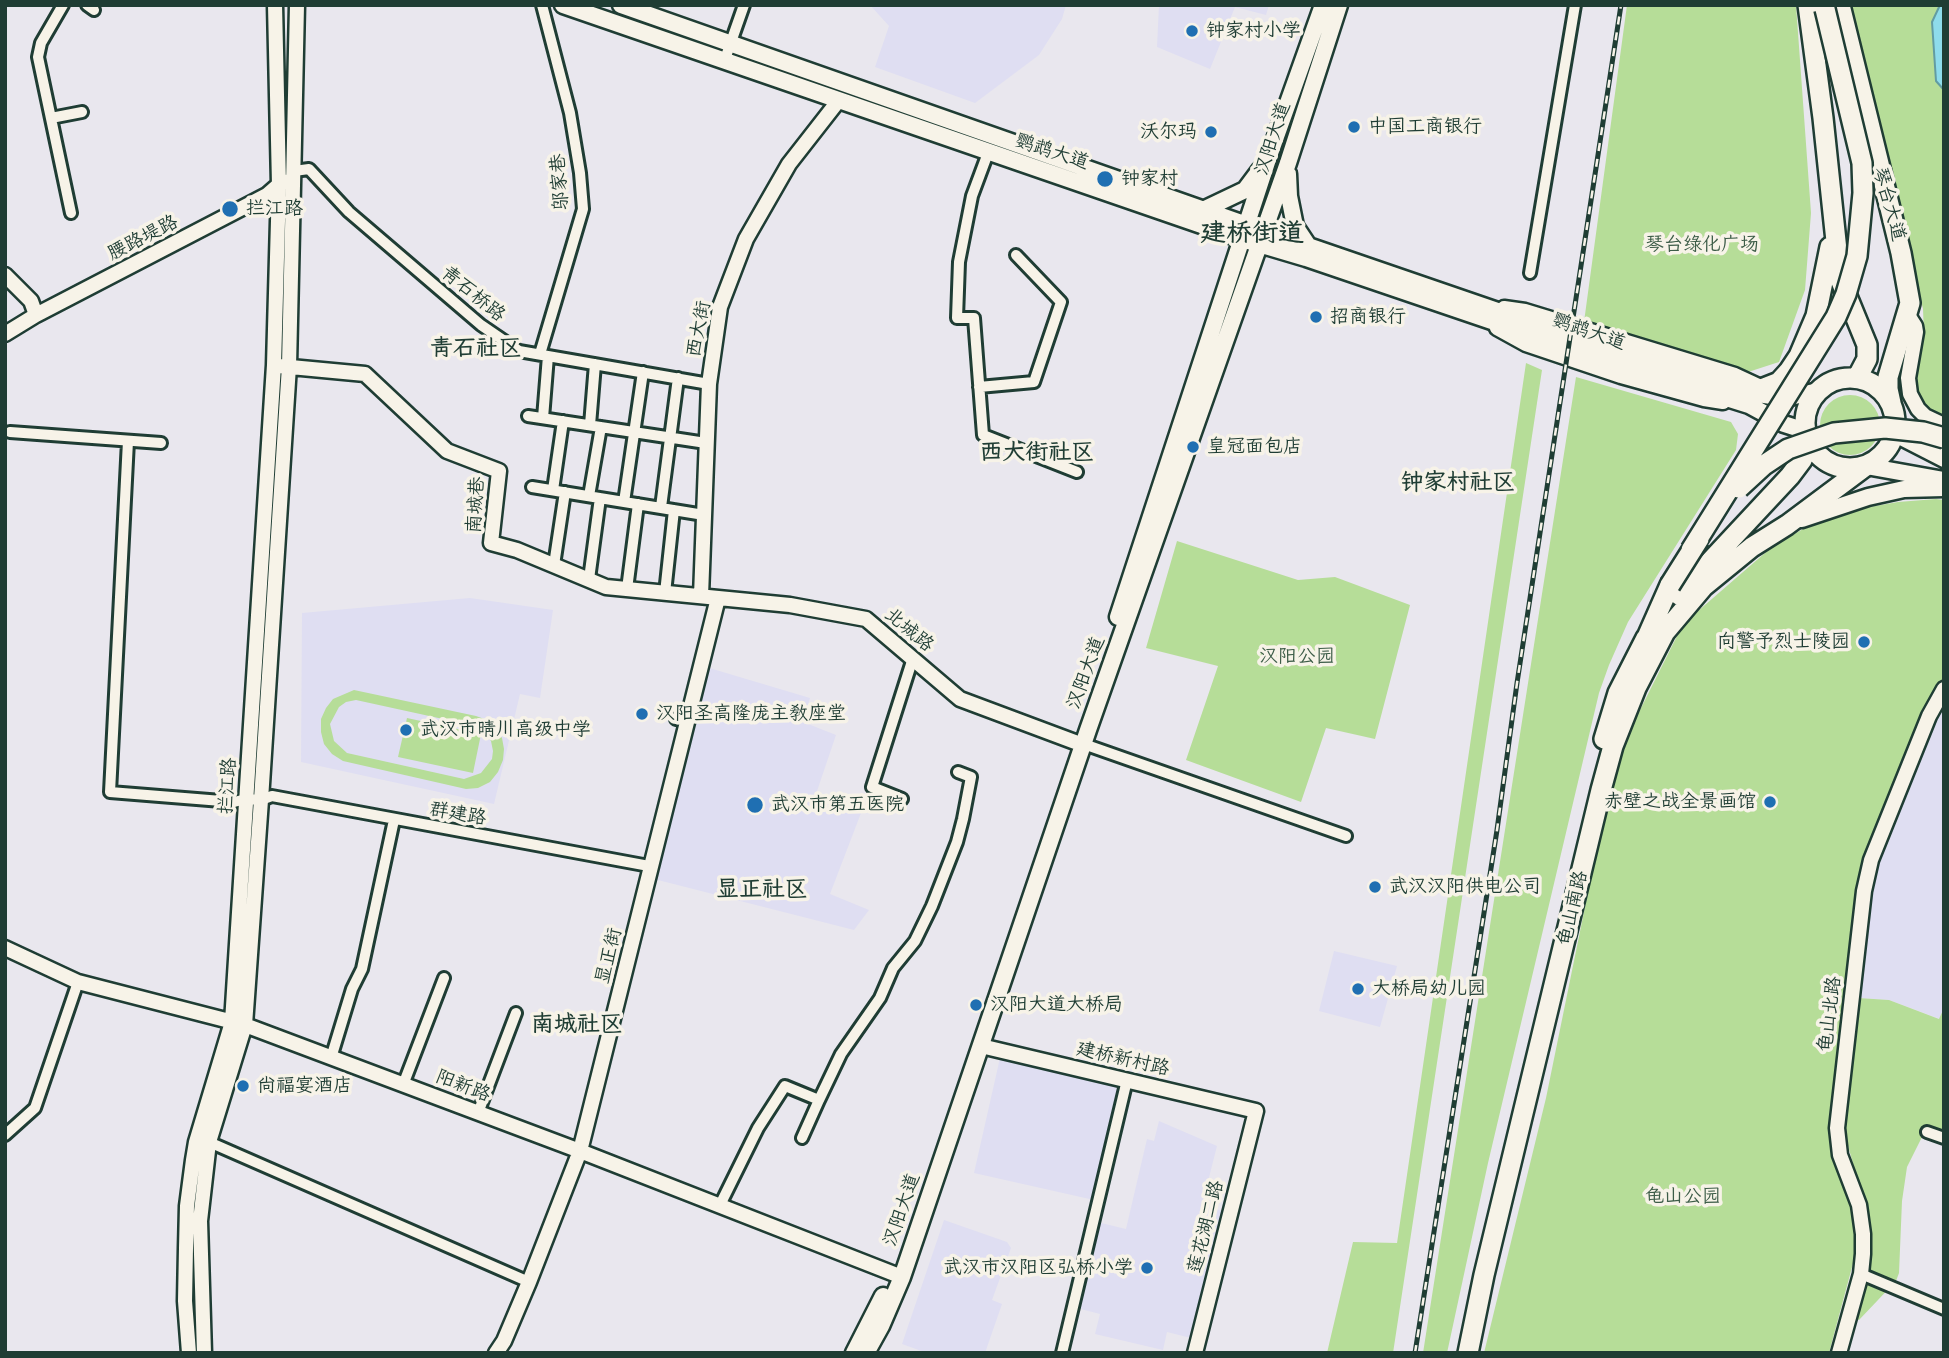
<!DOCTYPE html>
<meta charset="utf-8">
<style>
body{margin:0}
#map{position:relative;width:1949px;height:1358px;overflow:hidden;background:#e9e7ee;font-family:"Playpen Sans",sans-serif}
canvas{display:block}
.frame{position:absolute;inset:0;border:7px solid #1f3d34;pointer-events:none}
</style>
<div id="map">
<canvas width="1949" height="1358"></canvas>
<div class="frame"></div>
</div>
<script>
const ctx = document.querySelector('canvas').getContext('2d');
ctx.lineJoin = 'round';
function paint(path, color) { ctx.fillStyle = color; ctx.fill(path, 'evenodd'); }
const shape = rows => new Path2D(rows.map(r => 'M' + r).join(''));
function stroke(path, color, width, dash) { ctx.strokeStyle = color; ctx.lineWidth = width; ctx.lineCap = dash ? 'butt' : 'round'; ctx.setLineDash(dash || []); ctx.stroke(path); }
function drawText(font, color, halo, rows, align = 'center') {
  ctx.font = font + ' "Playpen Sans","LXGW WenKai TC",sans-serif'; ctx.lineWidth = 7; ctx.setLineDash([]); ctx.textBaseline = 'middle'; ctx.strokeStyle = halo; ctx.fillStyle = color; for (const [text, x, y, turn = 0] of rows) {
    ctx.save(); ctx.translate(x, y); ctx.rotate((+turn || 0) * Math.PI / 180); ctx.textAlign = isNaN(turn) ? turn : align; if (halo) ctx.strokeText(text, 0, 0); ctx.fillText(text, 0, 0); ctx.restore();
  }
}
paint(shape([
 [870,5,1066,5,1062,19,1039,55,975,103,875,67,889,26],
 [1159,5,1269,5,1266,15,1235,7,1210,69,1157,47],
 [470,598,553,610,540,698,520,694,494,804,301,762,302,613],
 [706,667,810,698,803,722,836,735,815,797,861,813,830,894,869,910,854,930,654,879],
 [1944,702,1944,1008,1940,1019,1889,1000,1858,998,1872,878],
 [1334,951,1397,966,1380,1027,1319,1011],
 [1000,1058,1120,1086,1094,1200,974,1173],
 [1159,1121,1217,1146,1202,1205,1223,1211,1191,1338,1167,1332,1163,1350,1095,1334,1100,1314,1077,1308,1097,1222,1126,1229,1147,1139,1154,1141],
 [944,1220,1007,1242,1011,1248,992,1300,1002,1304,985,1353,927,1353,902,1344]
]), '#dfdef2');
paint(shape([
 [1627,5,1796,5,1811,213,1805,290,1779,362,1745,373,1584,322],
 [1848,5,1944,5,1944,420,1922,405,1918,397,1916,378,1924,335,1923,309],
 [1526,363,1542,370,1393,1353,1327,1353,1353,1242,1397,1243],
 [1576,377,1731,422,1738,434,1736,450,1628,622,1609,665,1599,693,1488,1163,1447,1353,1423,1353],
 '1820 425a30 30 0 1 1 60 0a30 30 0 1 1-60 0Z',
 [1936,499,1944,500,1944,681,1923,711,1869,847,1857,882,1853,912,1834,1078,1832,1138,1832,1152,1851,1205,1855,1239,1855,1256,1829,1353,1484,1353,1546,1098,1615,760,1683,624,1773,546,1817,521,1852,510,1898,502],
 [1177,541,1298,580,1335,577,1410,605,1375,739,1326,728,1301,802,1186,760,1218,666,1146,648],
 [354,690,476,716,487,720,495,728,502,738,504,749,503,760,498,772,490,782,478,788,466,789,343,761,332,754,324,744,321,732,321,719,326,708,333,699],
 [356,700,475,726,485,733,491,741,493,751,492,759,481,773,464,779,347,753,334,741,330,724,339,707,346,702],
 [407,718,481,734,473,773,398,757],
 [1858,998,1889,1000,1939,1019,1944,1008,1944,1130,1927,1127,1907,1167,1902,1201,1899,1273,1896,1281,1859,1320,1855,1318,1863,1199,1845,1135]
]), '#b6dd98');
const water = shape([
 [1940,5,1944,5,1944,90,1936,81,1932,22,1940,5]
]);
paint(water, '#8edceb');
stroke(water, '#629ca2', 2);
const street = shape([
 [63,5,41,43,38,57,71,213],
 [87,5,94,10],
 [724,62,744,5],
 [51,118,82,112],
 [988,153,972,196,959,262,957,318,974,318,983,435,1077,472],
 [294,171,309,169,349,212,481,325,519,351,709,384],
 [1530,273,1575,5],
 [540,354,583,209,580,173,570,113,542,5],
 [979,387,1034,382,1061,302,1016,255],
 [528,416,706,443],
 [543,418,548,356],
 [590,425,595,364],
 [10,432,161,443],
 [128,441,110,792,234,802,246,799,261,800,272,796,649,866],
 [532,487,704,515],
 [553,490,563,421],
 [589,496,601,427],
 [624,502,643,372],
 [661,507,678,378],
 [554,565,565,492],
 [589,579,600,498],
 [627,589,638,504],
 [665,593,674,510],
 [676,719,686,720],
 [1078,742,1346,836],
 [902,799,872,787,913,658],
 [331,1058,352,989,362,969,394,820],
 [403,1085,444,978],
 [478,1113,516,1013],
 [1927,1132,1944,1138],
 [5,1135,35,1108,78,982],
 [802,1138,819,1100],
 [209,1142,529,1282],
 [720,1205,758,1128,785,1086,819,1100,841,1054,880,998,893,968,915,941,932,906,957,842,963,819,971,777,958,772],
 [1861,1274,1944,1309],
 [1062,1353,1127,1080]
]);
const secondary = shape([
 [5,275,31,301,36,315],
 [1504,308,1525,311,1735,375,1763,388],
 [1908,315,1915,326,1916,332,1908,378,1910,394,1918,409,1925,416,1944,425],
 [1497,328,1526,344,1621,376,1704,399,1723,402],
 [5,334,36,315,267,195,283,181],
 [280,366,365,374,447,451,499,471,491,543,517,550,606,587,790,605,866,619,960,699,1075,742],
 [701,596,709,384,720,307,746,239,789,164,839,100],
 [5,948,78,982,245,1025,580,1151,902,1277],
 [981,1046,1256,1111,1195,1353],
 [189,1353,185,1301,186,1248,187,1206,193,1160,196,1142,232,1022,274,365,279,185,275,5],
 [204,1353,200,1221,209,1142,245,1025,261,800,289,366,297,5],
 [496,1353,504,1341,529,1282,580,1151,718,598],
 [1839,1353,1861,1274,1863,1254,1863,1234,1859,1205,1840,1155,1837,1128,1864,891,1871,860,1929,716,1944,689]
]);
const primary = shape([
 [563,5,1242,239,1306,258,1615,363,1749,405,1784,424,1806,431],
 [621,5,1247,225,1620,353,1751,393,1785,398,1819,391],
 [1288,174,1289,196,1295,226,1309,247],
 [1203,210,1245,190,1260,170],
 [1896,425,1903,438,1944,459],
 [1866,466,1944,480],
 [1802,519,1868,497,1904,489,1944,488],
 [1118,617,1269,156,1323,5],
 [854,1353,883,1296],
 [866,1353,881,1326,902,1277,1088,730,1288,163,1339,5]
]);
const highway = shape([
 [1808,5,1823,118,1840,279,1867,345,1867,359,1857,378],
 [1840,5,1901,253,1910,303,1888,377,1888,389,1891,403],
 '1805 423a45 45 0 1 1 90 0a45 45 0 1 1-90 0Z',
 [1751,393,1779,382,1789,371,1799,356,1816,316,1830,247],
 [1679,595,1790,476,1802,460,1809,442],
 [1647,637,1670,585],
 [1604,739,1618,693,1646,638],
 [1468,1353,1484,1275,1601,790,1613,746,1636,688,1665,632,1703,587,1752,547,1787,525,1866,466]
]);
stroke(street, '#1f3d34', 16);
stroke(secondary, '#1f3d34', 19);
stroke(primary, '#1f3d34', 21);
stroke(highway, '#1f3d34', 24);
stroke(street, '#f7f3e8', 10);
stroke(secondary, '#f7f3e8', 14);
stroke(primary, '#f7f3e8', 16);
stroke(highway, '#f7f3e8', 19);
const rail = shape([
 [1415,1353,1497,830,1517,683,1621,5]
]);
stroke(rail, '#1f3d34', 5);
stroke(rail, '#f7f3e8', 2.5, [8]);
const highwayBridge = shape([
 [1739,488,1764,465,1788,449,1834,433,1885,428,1923,432,1944,438],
 [1691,550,1836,317,1846,294,1857,256,1863,193,1862,163,1825,9],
 [1670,585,1699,539]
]);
stroke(highwayBridge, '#1f3d34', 24, []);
stroke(highwayBridge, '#f7f3e8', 19);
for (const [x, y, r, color] of [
 [1192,31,7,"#1f6fb2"],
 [1354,127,7,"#1f6fb2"],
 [1211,132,7,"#1f6fb2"],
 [1105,179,9,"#1f6fb2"],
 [230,209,9,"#1f6fb2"],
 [1316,317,7,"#1f6fb2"],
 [1193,447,7,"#1f6fb2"],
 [1864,642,7,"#1f6fb2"],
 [642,714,7,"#1f6fb2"],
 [406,730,7,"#1f6fb2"],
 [1770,802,7,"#1f6fb2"],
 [755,805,9,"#1f6fb2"],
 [1375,887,7,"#1f6fb2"],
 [1358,989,7,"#1f6fb2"],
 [976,1005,7,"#1f6fb2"],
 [243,1086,7,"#1f6fb2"],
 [1147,1268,7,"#1f6fb2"]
]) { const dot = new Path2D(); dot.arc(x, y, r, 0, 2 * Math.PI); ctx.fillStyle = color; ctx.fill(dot); stroke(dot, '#f7f3e8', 2.5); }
drawText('19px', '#1f3d34', '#f7f3e8', [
 ["钟家村小学",1206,31],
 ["中国工商银行",1368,127],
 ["沃尔玛",1197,132,"right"],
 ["钟家村",1121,179],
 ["拦江路",246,209],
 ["招商银行",1330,317],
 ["皇冠面包店",1207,447],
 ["向警予烈士陵园",1850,642,"right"],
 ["汉阳圣高隆庞主教座堂",656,714],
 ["武汉市晴川高级中学",420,730],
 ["赤壁之战全景画馆",1756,802,"right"],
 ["武汉市第五医院",771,805],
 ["武汉汉阳供电公司",1389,887],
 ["大桥局幼儿园",1372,989],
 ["汉阳大道大桥局",990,1005],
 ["尚福宴酒店",257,1086],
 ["武汉市汉阳区弘桥小学",1133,1268,"right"]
], 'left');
drawText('19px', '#1f3d34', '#f7f3e8', [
 ["汉阳大道",1273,139,-72],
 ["鹦鹉大道",1052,152,18],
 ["邬家巷",560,182,-94],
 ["琴台大道",1889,204,75],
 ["腰路堤路",143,238,-27],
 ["青石桥路",473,294,39],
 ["西大街",699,329,-79],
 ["鹦鹉大道",1589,332,19],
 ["南城巷",476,505,-86],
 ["北城路",909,630,40],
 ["汉阳大道",1086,673,-70],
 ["拦江路",228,786,-86],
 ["群建路",458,814,10],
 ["龟山南路",1573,908,-77],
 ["显正街",609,956,-76],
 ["龟山北路",1830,1014,-83],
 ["建桥新村路",1123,1059,13],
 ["阳新路",463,1086,21],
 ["汉阳大道",902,1210,-71],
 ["莲花湖二路",1206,1227,-76]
]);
drawText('19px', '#3d5d48', '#f7f3e8', [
 ["琴台绿化广场",1702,245],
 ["汉阳公园",1297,657],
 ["龟山公园",1683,1197]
]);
drawText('bold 23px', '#1f3d34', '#f7f3e8', [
 ["青石社区",476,349],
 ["西大街社区",1037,453],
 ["钟家村社区",1458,483],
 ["显正社区",762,890],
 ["南城社区",577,1025]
]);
drawText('bold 26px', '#1f3d34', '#f7f3e8', [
 ["建桥街道",1252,234]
]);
</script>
